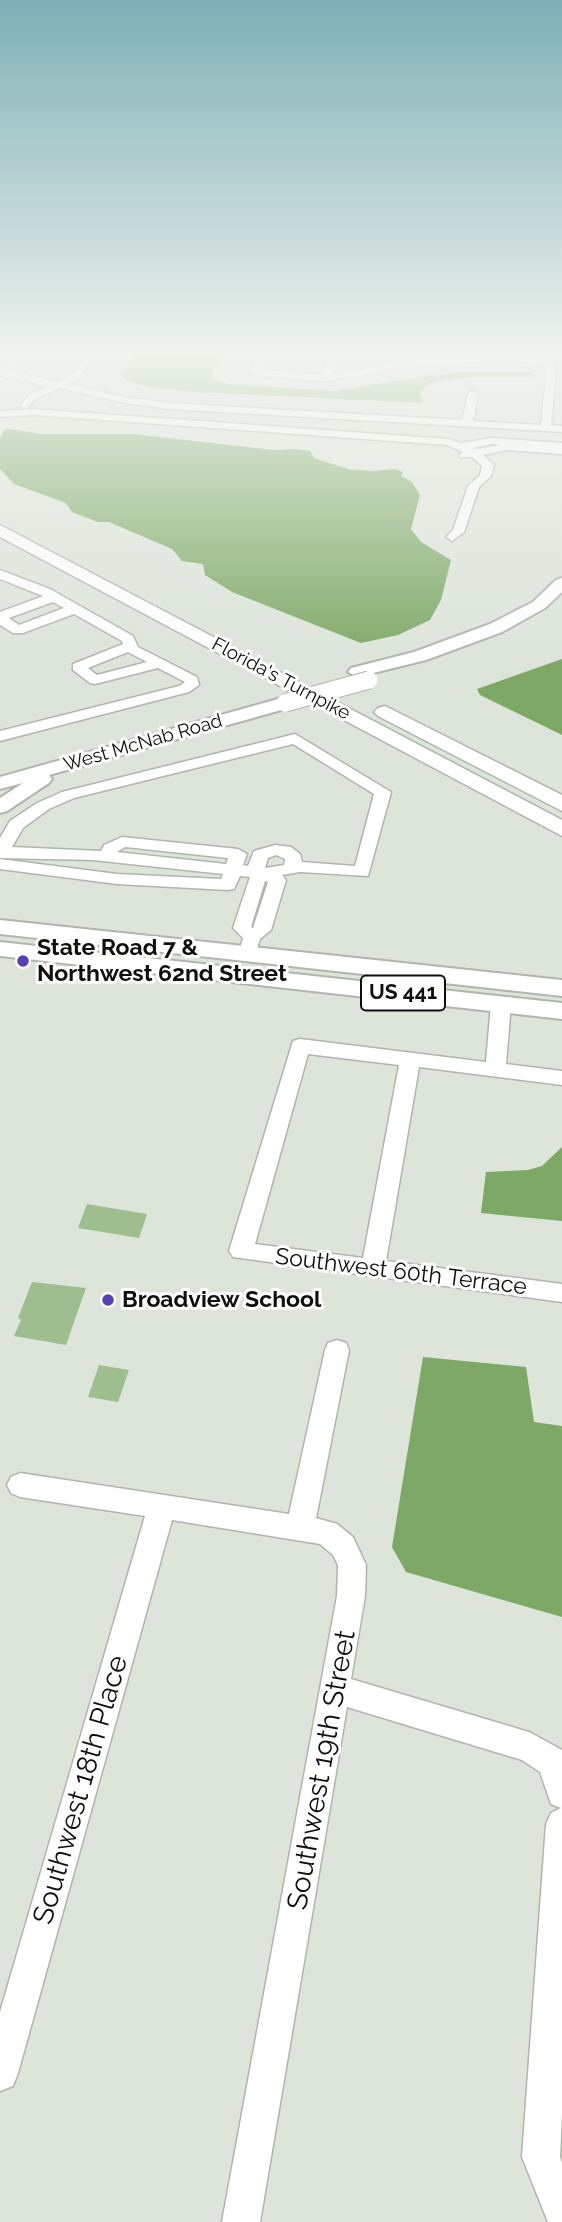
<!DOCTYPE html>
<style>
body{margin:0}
canvas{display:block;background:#dde4da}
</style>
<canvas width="562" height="2222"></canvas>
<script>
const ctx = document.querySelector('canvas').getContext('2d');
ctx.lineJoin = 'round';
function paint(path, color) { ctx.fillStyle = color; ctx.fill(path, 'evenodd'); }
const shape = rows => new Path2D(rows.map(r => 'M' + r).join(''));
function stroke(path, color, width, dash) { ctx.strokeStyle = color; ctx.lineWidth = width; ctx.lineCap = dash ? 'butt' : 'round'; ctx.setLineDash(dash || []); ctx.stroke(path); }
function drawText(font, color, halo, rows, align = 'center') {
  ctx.font = font + ' Raleway,sans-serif'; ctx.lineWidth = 6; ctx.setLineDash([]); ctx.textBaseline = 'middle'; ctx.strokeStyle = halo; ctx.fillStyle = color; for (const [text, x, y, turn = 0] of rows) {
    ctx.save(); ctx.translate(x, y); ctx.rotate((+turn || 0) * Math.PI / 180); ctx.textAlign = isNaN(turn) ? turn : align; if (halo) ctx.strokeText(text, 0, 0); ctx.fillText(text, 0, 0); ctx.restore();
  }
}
paint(shape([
 [87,1204,147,1214,139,1238,78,1228],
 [32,1282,86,1288,66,1345,14,1336,21,1320,18,1318],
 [99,1365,129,1370,118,1402,88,1397]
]), '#9fbe90');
paint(shape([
 [133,356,224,356,212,372,212,379,228,384,333,391,434,375,469,372,532,372,535,377,472,377,429,383,420,392,423,403,196,392,154,388,128,381,121,376],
 [9,429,43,434,133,434,274,450,294,449,310,451,314,458,348,469,372,471,395,469,403,472,401,476,412,482,420,495,411,529,421,542,451,560,441,600,430,620,398,635,361,643,285,613,232,592,205,575,203,564,182,561,172,549,109,522,98,522,72,512,66,503,14,484,0,469,0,439,4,430],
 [562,659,562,735,480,695,477,689],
 [562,1147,562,1221,481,1213,486,1172,528,1170,542,1166],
 [423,1357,526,1367,534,1422,562,1426,562,1617,406,1572,392,1547]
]), '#7da866');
const minor = shape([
 [17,356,27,356,12,371,58,382,71,376,87,356,96,356,77,380,68,384,119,396,169,403,462,420,468,394,473,391,478,394,473,421,541,425,546,375,544,364,506,361,428,364,326,381,259,376,251,370,260,356,269,356,262,370,322,375,330,356,339,356,332,374,428,358,497,356,544,358,544,356,552,356,556,375,551,425,562,426,562,432,169,409,119,402,60,388,38,398,25,409,20,406,30,394,49,386,0,376,0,368,7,366,17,356],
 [34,409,449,439,461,443,492,438,562,443,562,454,507,450,483,455,494,465,491,476,479,487,464,532,452,541,446,537,453,530,468,486,480,475,482,466,472,457,460,457,459,455,463,452,447,445,34,415,0,417,0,411,34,409],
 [492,444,501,445,476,449,472,448,492,444],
 [0,570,50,589,133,636,138,647,197,677,199,685,189,692,0,741,0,731,179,686,185,682,158,668,95,684,90,683,73,670,73,664,123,644,122,641,74,614,23,633,13,633,0,625,0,612,43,596,0,579,0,570],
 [53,602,64,608,19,625,9,618,53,602],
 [128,652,147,662,97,675,88,668,128,652],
 [295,734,391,792,368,876,300,872,282,875,286,880,271,930,260,939,256,952,242,952,240,948,243,938,233,928,250,877,240,876,234,889,228,890,117,884,0,869,0,859,117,874,221,879,223,874,93,860,0,858,0,838,10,821,37,803,62,792,295,734],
 [293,744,374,794,355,866,302,862,300,854,291,847,275,845,254,851,248,866,243,865,247,854,238,849,122,837,104,845,101,851,12,847,23,828,49,809,74,798,293,744],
 [125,847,228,858,226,864,117,852,125,847],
 [276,855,285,859,284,865,265,868,268,858,276,855],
 [265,881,268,882,253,928,251,927,265,881],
 [501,998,508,1000,511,1004,506,1064,562,1071,562,1085,419,1067,386,1261,562,1284,562,1302,233,1257,229,1251,293,1041,300,1039,486,1062,491,1004,494,1000,501,998],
 [308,1054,399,1065,363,1258,255,1244,308,1054],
 [337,1340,346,1343,349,1350,316,1518,337,1524,353,1537,366,1565,365,1596,351,1679,529,1732,562,1750,562,2113,560,2157,562,2163,562,2222,548,2222,522,2157,546,1824,551,1813,561,1808,551,1804,540,1772,522,1760,347,1707,260,2222,222,2222,337,1596,338,1565,333,1555,320,1544,172,1520,18,2073,13,2086,0,2091,0,2012,145,1516,20,1497,11,1493,7,1485,11,1477,20,1473,289,1514,325,1350,328,1343,337,1340]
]);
const major = shape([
 [562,578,562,592,545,608,502,632,426,660,357,677,348,672,351,668,414,652,490,624,533,602,556,580,562,578],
 [285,697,292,699,294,703,292,707,49,775,52,779,49,783,7,811,0,813,0,798,23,783,0,789,0,777,285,697],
 [0,920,562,980,562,996,0,934,0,920],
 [0,942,562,1003,562,1019,0,956,0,942]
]);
const highway = shape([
 [0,525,562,820,562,836,0,537,0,525],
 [385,706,562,795,562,811,378,716,374,712,378,708,385,706]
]);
stroke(minor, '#afb6ac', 3);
stroke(major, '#afb6ac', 4);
stroke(highway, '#afb6ac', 3);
paint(minor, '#fff');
paint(major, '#fff');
paint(highway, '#fff');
const majorBridge = shape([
 [285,703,369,680]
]);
stroke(majorBridge, '#afb6ac', 19, []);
stroke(majorBridge, '#fff', 17);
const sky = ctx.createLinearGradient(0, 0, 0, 667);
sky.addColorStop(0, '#7dafb4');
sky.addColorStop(0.53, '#f0f3ee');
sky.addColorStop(1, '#f0f3ee00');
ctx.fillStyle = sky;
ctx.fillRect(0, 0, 562, 667);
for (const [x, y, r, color] of [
 [23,961,7,"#5640b8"],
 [108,1300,7,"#5640b8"]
]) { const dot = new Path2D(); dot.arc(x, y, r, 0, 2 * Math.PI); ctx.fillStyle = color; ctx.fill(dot); stroke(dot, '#fff', 2.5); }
drawText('19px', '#0c0f0b', '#fff', [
 ["Florida's Turnpike",281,679,28],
 ["West McNab Road",143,743,-16]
]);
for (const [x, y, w] of [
 [403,993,84]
]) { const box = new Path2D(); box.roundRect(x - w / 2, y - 17.5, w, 35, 5); ctx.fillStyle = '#fff'; ctx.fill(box); stroke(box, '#0c0f0b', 2); }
drawText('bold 21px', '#0c0f0b', null, [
 ["US 441",403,993]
]);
drawText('bold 23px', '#0c0f0b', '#fff', [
 ["State Road 7 &",37,948],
 ["Northwest 62nd Street",37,974],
 ["Broadview School",122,1300]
], 'left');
drawText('23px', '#0c0f0b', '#fff', [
 ["Southwest 60th Terrace",401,1272,7]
]);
drawText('28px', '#0c0f0b', '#fff', [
 ["Southwest 19th Street",322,1770,-80],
 ["Southwest 18th Place",81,1790,-74]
]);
</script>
